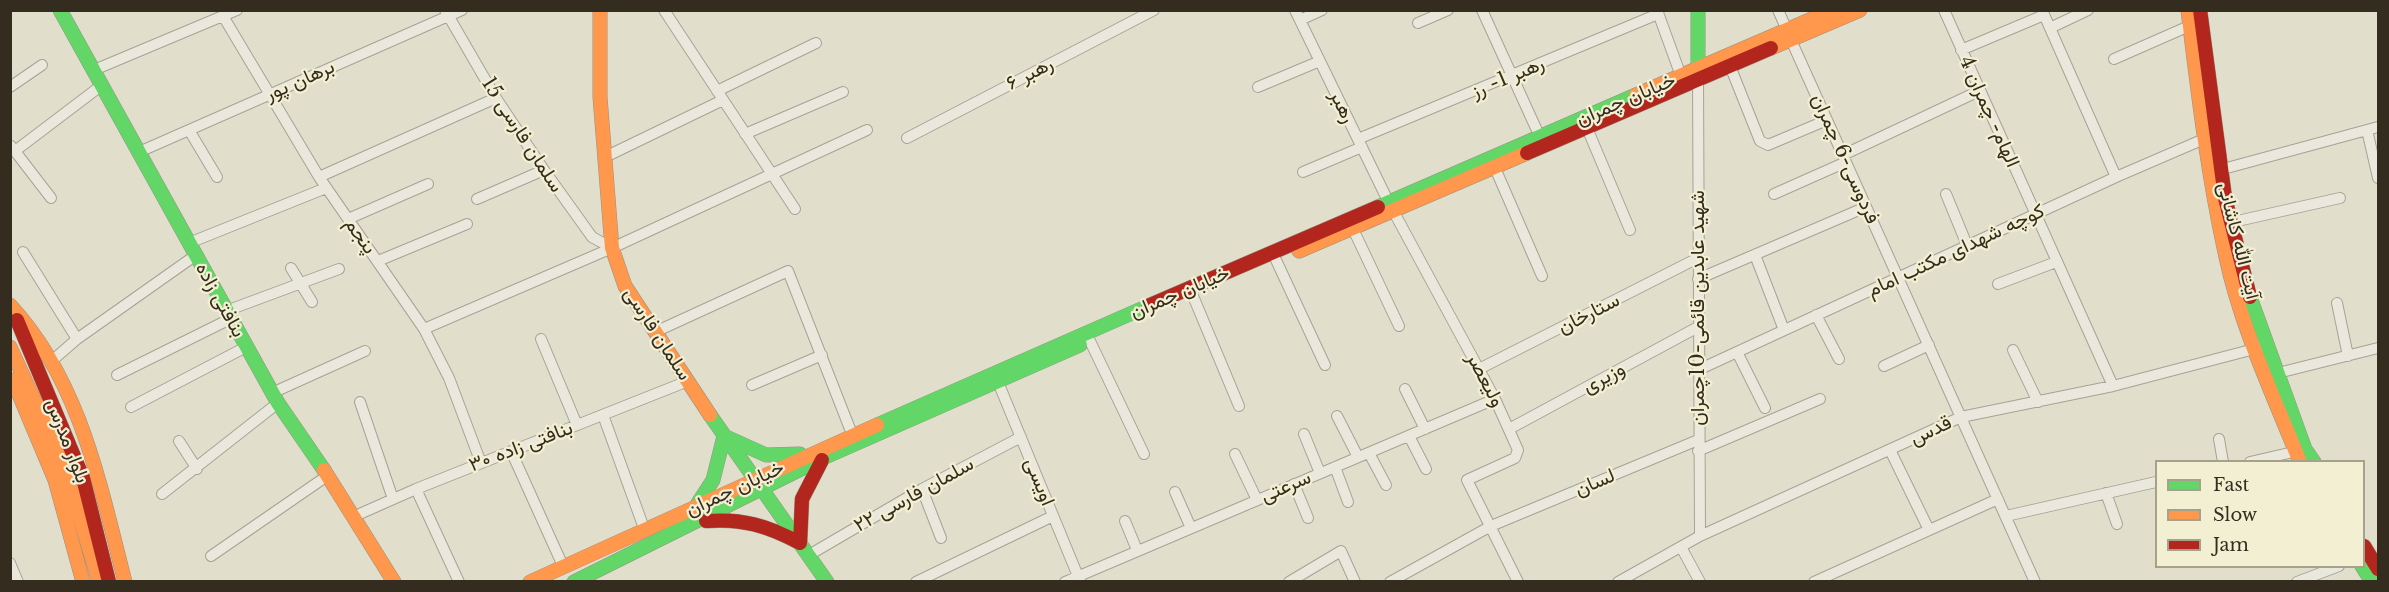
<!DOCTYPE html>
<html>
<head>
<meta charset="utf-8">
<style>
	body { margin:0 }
	#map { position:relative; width:2389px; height:592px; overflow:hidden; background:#e1dfcc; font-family:"Libre Baskerville",serif }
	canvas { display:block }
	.frame { position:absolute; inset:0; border:12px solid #342c1e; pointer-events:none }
	.legend { position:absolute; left:2155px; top:460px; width:210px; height:108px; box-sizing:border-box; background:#f2efd2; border:2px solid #a6a18a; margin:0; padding:8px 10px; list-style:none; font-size:18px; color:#342c1e }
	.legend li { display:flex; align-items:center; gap:12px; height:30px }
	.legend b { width:30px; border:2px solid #a6a18a }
</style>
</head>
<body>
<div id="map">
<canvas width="2389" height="592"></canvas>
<div class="frame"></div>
<ul class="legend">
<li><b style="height:8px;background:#63d668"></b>Fast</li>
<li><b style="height:8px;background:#ff974d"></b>Slow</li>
<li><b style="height:8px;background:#b3261e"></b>Jam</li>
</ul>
</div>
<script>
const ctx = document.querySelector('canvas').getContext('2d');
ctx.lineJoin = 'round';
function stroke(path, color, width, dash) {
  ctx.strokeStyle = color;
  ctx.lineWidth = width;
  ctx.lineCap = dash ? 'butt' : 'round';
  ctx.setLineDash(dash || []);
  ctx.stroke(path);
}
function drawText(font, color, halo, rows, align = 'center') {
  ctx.font = font + ' "Libre Baskerville",Vazirmatn,serif';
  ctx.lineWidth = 4.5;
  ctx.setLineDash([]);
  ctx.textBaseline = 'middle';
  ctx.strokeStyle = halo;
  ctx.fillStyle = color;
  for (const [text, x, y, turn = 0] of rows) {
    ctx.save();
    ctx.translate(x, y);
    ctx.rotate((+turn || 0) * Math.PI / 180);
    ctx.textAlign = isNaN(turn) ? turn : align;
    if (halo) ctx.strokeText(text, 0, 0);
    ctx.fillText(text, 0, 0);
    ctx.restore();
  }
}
const street = new Path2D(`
	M 445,10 L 496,98 L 544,170 L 592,237 L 612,248
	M 664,10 L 795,209
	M 1295,10 L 1389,203 L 1495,399 L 1518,450 L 1515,458 L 1467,480 L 1518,582
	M 1482,10 L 1540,137
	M 1657,10 L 1681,76
	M 1778,10 L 1787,30
	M 1944,10 L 2113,386
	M 2042,10 L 2116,177
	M 223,16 L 319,177 L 424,329 L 449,378 L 481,463
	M 1300,20 L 1322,10
	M 1418,23 L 1448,10
	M 2050,28 L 2088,10
	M 1791,40 L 2035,582
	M 1961,50 L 2044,15
	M 2114,59 L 2196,23
	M 1730,66 L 1760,141 L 1768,145 L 1827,120
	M 94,70 L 237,10
	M 1698,75 L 1700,536
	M 10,87 L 42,65
	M 1258,87 L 1320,61
	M 717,91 L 816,43
	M 1587,128 L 1630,230
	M 189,130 L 217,177
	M 2367,130 L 2378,178
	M 745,134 L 843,92
	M 907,138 L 1154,10
	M 1358,139 L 1658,14
	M 11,146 L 51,198
	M 15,151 L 102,85
	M 139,152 L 462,10
	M 1843,155 L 1979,91
	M 605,157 L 723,100
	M 1495,168 L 1542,276
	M 1303,172 L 1362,147
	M 2212,172 L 2378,127
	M 319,177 L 496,98
	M 1774,194 L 1846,162
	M 1946,194 L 1967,245
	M 477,199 L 544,170
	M 348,219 L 428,184
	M 2224,224 L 2340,198
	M 1353,229 L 1399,326
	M 189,243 L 326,188
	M 23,252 L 77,339
	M 1755,255 L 1784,330
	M 1276,260 L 1325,365
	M 378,261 L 467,224
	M 291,268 L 312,302
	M 1698,279 L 1866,207
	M 1998,284 L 2056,262
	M 1193,296 L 1239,406
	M 2337,303 L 2348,356
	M 226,311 L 339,269
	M 1816,315 L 1839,359
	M 424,329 L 612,248 L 867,130
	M 655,332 L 788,271 L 852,434
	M 541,339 L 577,425
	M 1090,341 L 1144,454
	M 2013,350 L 2038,402
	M 1737,352 L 1765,408
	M 54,359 L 77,339 L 196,255
	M 1884,366 L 1929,345
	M 1479,369 L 1698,258
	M 1698,370 L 2116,177 L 2211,136
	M 2278,373 L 2378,348
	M 117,375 L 230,319
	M 998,382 L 1080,581
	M 752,385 L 822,355
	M 1405,389 L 1425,429
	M 272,393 L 365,351
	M 360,402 L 393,499
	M 131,407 L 246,347
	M 603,415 L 645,531
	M 1337,416 L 1358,457
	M 1509,429 L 1698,327
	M 1304,434 L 1320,473
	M 1409,436 L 1426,469
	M 2219,439 L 2223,462
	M 179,441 L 197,469
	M 1890,450 L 1929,530
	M 511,451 L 563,566
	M 1698,451 L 1820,399
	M 1369,453 L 1386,485
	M 1235,454 L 1257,500
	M 2250,462 L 2302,450
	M 1335,467 L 1348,502
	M 1294,484 L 1308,518
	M 416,489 L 459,582
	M 922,489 L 941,538
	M 1175,492 L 1191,528
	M 2106,493 L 2117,524
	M 162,494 L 278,403
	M 355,516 L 416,489 L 688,381
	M 2006,516 L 2156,482
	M 1125,521 L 1137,550
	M 1681,547 L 1700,582
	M 809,555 L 922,489 L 1021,437
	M 211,556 L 327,476
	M 10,563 L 18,582
	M 916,582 L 1053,516
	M 1065,582 L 1495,399
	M 1289,582 L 1341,551 L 1355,582
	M 1390,582 L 1491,526 L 1698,440
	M 1618,582 L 1700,536 L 1961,417 L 2113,386 L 2262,347
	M 1814,582 L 1998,499
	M 2297,582 L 2339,566`);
const fast = new Path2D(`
	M 60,10 L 278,403 L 324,470
	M 1698,10 L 1698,69
	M 1378,207 L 1636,95
	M 2250,297 L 2305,449 L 2314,462
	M 710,415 L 827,582
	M 877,425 L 1148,306
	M 698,503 L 713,480 L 724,436 L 766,455 L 800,454
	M 2362,566 L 2372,582
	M 574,582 L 823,458 L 1080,345`);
const slow = new Path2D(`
	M 600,10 L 600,97 L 612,248 L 625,286 L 710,415
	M 2188,10 C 2198,93 2208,176 2226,257 C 2241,327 2273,395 2300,462
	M 1771,48 L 1860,10
	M 1636,95 L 1833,10
	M 1299,251 L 1527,153
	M 10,305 C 80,380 100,485 125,582
	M 10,347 L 64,465 L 98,578
	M 13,380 L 55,480 L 83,582
	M 324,470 L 394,582
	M 530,582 L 877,425`);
const jam = new Path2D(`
	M 2200,10 L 2225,198 L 2250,297
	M 1527,153 L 1771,48
	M 1148,306 L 1378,207
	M 17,320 L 83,478 L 109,582
	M 706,521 C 742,518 768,526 800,543 L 802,499 L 822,460
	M 2364,546 L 2378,569`);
stroke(street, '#a6a295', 12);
stroke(fast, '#969284', 15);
stroke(slow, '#969284', 15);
stroke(jam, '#969284', 15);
stroke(street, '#eae8dd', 10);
stroke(fast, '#63d668', 14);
stroke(slow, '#ff974d', 14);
stroke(jam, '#b3261e', 14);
drawText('20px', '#342c1e', '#f2efd2', [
	["رهبر ۶",1030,74,-27],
	["رهبر 1- رز",1508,78,-23],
	["برهان پور",300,81,-24],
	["خیابان چمران",1626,100,-23],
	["رهبر",1342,107,64],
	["الهام- چمران 4",1989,112,66],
	["سلمان فارسی 15",522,135,57],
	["فردوسی-6 چمران",1845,159,66],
	["پنجم",360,236,54],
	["آیت الله کاشانی",2238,241,76],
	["کوچه شهدای مکتب امام",1956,251,-25],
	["خیابان چمران",1180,293,-23],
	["بنافتی زاده",220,300,61],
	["شهید عابدین قائمی-10چمران",1698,308,-90],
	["ستارخان",1589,314,-27],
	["سلمان فارسی",657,334,57],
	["وزیری",1604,378,-28],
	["ولیعصر",1485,380,62],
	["قدس",1931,431,-25],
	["بلوار مدرس",67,441,69],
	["بنافتی زاده ۳۰",521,447,-21],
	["اویسی",1039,482,68],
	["لسان",1595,483,-23],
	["سرعتی",1286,487,-23],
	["خیابان چمران",735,489,-25],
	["سلمان فارسی ۲۲",914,495,-29]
]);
</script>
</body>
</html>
